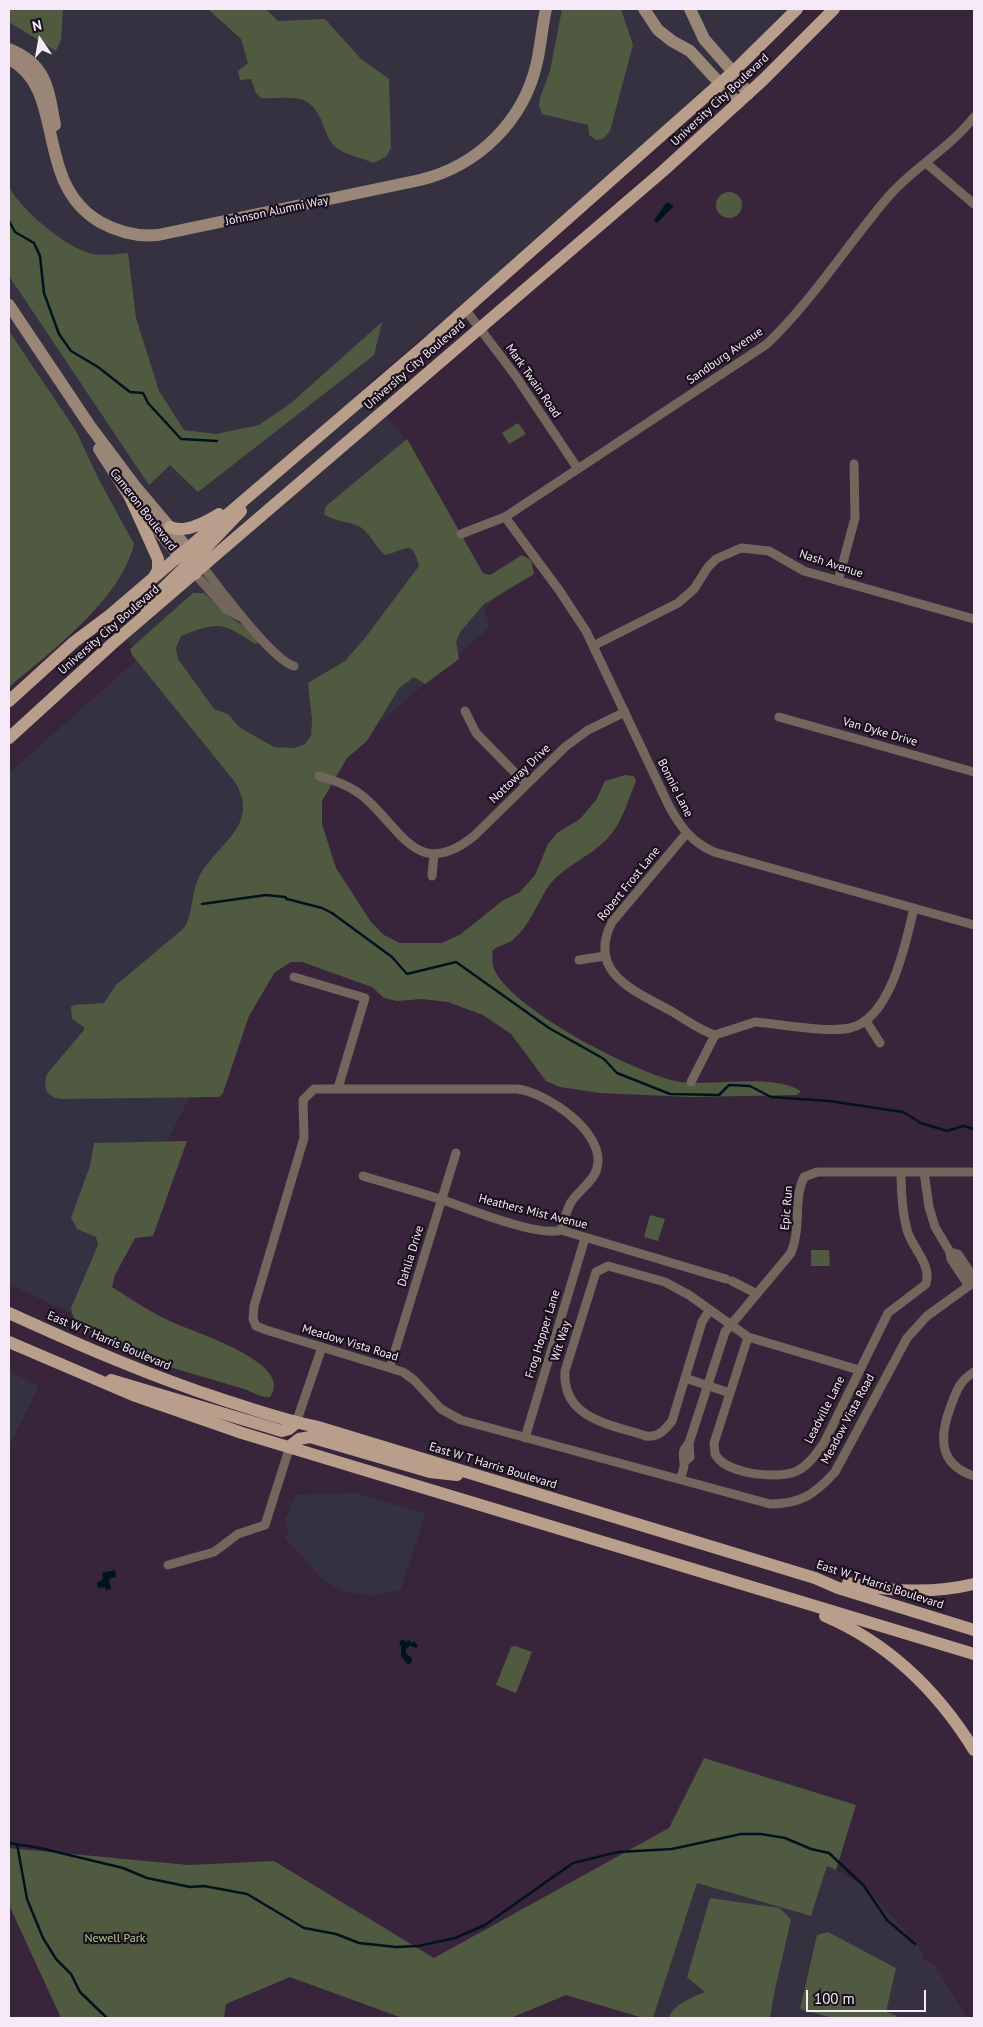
<!DOCTYPE html>
<html>
<head>
<meta charset="utf-8">
<style>
	body { margin:0 }
	#map { position:relative; width:983px; height:2027px; overflow:hidden; background:#38243b; font-family:"PT Sans",sans-serif }
	canvas { display:block }
	.frame { position:absolute; inset:0; border:10px solid #f6e9f8; pointer-events:none }
	.north { position:absolute; left:15px; top:15px; width:50px; height:50px; -webkit-text-stroke:4px #1a111c; paint-order:stroke; rotate:348deg; font-size:14px; font-weight:700; line-height:20px; text-align:center; color:#f6e9f8 }
	.north::after { content:''; display:block; margin:auto; width:18px; height:22px; background:#f6e9f8; clip-path:polygon(50% 0,100% 100%,50% 72%,0 100%) }
	.scale { position:absolute; left:806px; top:1990px; width:120px; height:22px; box-sizing:border-box; border:2px solid #f6e9f8; border-top:0; padding-left:6px; font-size:15px; line-height:18px; white-space:nowrap; color:#f6e9f8; -webkit-text-stroke:4px #1a111c; paint-order:stroke }
</style>
</head>
<body>
<div id="map">
<canvas width="983" height="2027"></canvas>
<div class="frame"></div>
<div class="north">N</div>
<div class="scale">100 m</div>
</div>
<script>
const ctx = document.querySelector('canvas').getContext('2d');
ctx.lineJoin = 'round';
function fill(path, color) {
  ctx.fillStyle = color;
  ctx.fill(path, 'evenodd');
}
function stroke(path, color, width, dash) {
  ctx.strokeStyle = color;
  ctx.lineWidth = width;
  ctx.lineCap = dash ? 'butt' : 'round';
  ctx.setLineDash(dash || []);
  ctx.stroke(path);
}
function drawText(font, color, halo, rows, align = 'center') {
  ctx.font = font + ' "PT Sans",sans-serif';
  ctx.lineWidth = 4.5;
  ctx.setLineDash([]);
  ctx.textBaseline = 'middle';
  ctx.strokeStyle = halo;
  ctx.fillStyle = color;
  for (const [text, x, y, turn = 0] of rows) {
    ctx.save();
    ctx.translate(x, y);
    ctx.rotate((+turn || 0) * Math.PI / 180);
    ctx.textAlign = isNaN(turn) ? turn : align;
    if (halo) ctx.strokeText(text, 0, 0);
    ctx.fillText(text, 0, 0);
    ctx.restore();
  }
}
fill(new Path2D(`
	M 141,656 L 309,861 L 78,1317 L 9,1284 L 9,773 Z
	M 9,1370 L 39,1387 L 9,1446 Z
	M 357,1493 L 426,1514 L 401,1590 L 373,1596 L 342,1591 L 321,1578 L 285,1538 L 288,1532 L 285,1519 L 296,1495 Z`), '#343142');
fill(new Path2D(`
	M 9,9 L 793,9 L 753,50 L 489,282 L 363,388 L 402,434 L 450,523 L 498,595 L 484,610 L 490,627 L 328,768 L 245,755 L 141,656 L 96,605 L 9,678 Z
	M 828,1865 L 866,1887 L 924,1953 L 922,1959 L 934,1964 L 967,2018 L 653,2018 L 697,1883 L 811,1916 Z`), '#363141');
fill(new Path2D(`
	M 9,9 L 63,9 L 61,40 L 56,51 L 9,22 Z
	M 208,9 L 266,9 L 278,21 L 325,19 L 361,59 L 389,79 L 391,148 L 386,157 L 373,163 C 363,158 349,156 340,150 C 322,140 326,114 307,102 C 295,95 275,99 261,98 L 256,93 L 251,79 L 240,80 L 238,71 L 248,63 L 241,39 Z
	M 562,9 L 621,9 L 633,45 L 610,131 L 603,139 L 596,140 L 589,135 L 588,125 L 542,114 L 539,105 L 540,98 L 550,71 Z
	M 9,187 C 22,211 66,248 93,254 C 103,256 117,254 128,253 L 136,318 L 159,391 L 184,430 L 216,434 L 259,425 L 291,403 L 382,322 L 374,355 L 198,492 L 170,465 L 149,485 L 9,276 Z
	M716 205a13 13 0 1 1 26 0a13 13 0 1 1-26 0Z
	M 9,331 L 76,431 L 98,478 L 134,544 C 121,599 51,652 9,687 Z
	M 518,423 L 526,434 L 509,444 L 502,433 Z
	M 407,439 L 483,573 L 490,575 L 522,555 L 531,560 L 534,574 L 484,604 L 460,632 L 456,642 L 459,659 L 425,684 L 414,677 L 399,688 L 367,741 L 347,758 L 322,801 L 322,824 L 336,868 L 371,922 L 384,935 L 400,943 L 442,943 L 461,934 L 502,901 L 520,892 L 535,875 L 548,844 L 557,833 L 580,819 L 596,800 L 605,781 L 625,775 L 634,776 L 636,781 C 628,800 622,824 607,839 C 590,857 563,866 548,887 C 537,904 530,924 515,938 C 509,945 499,944 492,951 C 493,956 492,962 493,966 C 505,1007 640,1076 681,1082 C 716,1086 772,1073 801,1091 L 797,1095 L 691,1097 L 600,1093 L 560,1087 L 546,1081 L 511,1034 L 483,1015 L 448,1002 L 422,999 L 397,1001 L 384,998 L 372,987 L 302,962 L 291,962 L 275,972 L 249,1016 L 223,1093 L 219,1097 L 61,1099 C 46,1097 43,1088 47,1074 L 84,1030 L 84,1027 L 72,1019 L 71,1007 L 74,1005 L 104,1003 L 116,985 L 184,928 C 193,914 191,893 199,877 C 217,843 261,826 235,782 L 132,655 L 130,649 L 193,593 L 204,593 L 227,615 L 247,628 L 259,642 L 255,644 C 223,622 218,621 181,636 L 176,648 L 178,659 L 214,709 L 228,714 L 239,727 L 274,747 L 294,748 L 305,744 L 311,736 L 312,720 L 308,683 L 345,661 L 365,638 L 419,566 C 412,537 405,551 385,555 C 376,548 371,535 362,528 C 350,520 335,523 324,514 L 326,506 Z
	M 187,1141 L 153,1236 L 135,1238 L 115,1275 L 112,1287 C 131,1299 152,1313 172,1322 C 193,1332 296,1363 270,1397 C 260,1398 251,1391 241,1388 C 182,1370 125,1358 74,1321 L 71,1308 L 98,1245 L 96,1237 L 77,1229 L 71,1218 L 90,1166 L 94,1143 Z
	M 650,1215 L 665,1219 L 658,1241 L 644,1237 Z
	M 811,1250 L 829,1250 L 830,1266 L 811,1266 Z
	M 515,1646 L 532,1652 L 516,1693 L 496,1685 L 511,1647 Z
	M 704,1758 L 856,1805 L 836,1870 L 827,1866 L 811,1916 L 697,1883 L 653,2018 L 643,2018 L 566,1995 L 511,2018 L 402,2018 L 290,1977 L 226,2004 L 224,2018 L 61,2018 L 9,1905 L 9,1848 L 188,1865 L 274,1861 L 434,1958 L 669,1828 Z
	M 710,1898 L 780,1908 L 791,1920 L 775,1989 L 770,2018 L 669,2018 C 674,2003 692,1998 705,1992 L 687,1977 Z
	M 828,1932 L 896,1968 L 886,2012 L 897,2016 L 896,2018 L 833,2018 L 800,2009 L 817,1935 Z`), '#505a41');
fill(new Path2D(`
	M 667,202 L 674,206 L 657,223 L 654,220 Z
	M 115,1570 L 116,1577 L 109,1579 L 111,1589 L 106,1590 L 105,1587 L 98,1588 L 97,1583 L 103,1579 L 102,1573 Z
	M 402,1639 L 406,1642 L 409,1640 L 412,1643 L 414,1641 L 418,1646 L 416,1648 L 410,1646 L 406,1649 L 406,1654 L 411,1657 L 412,1662 L 408,1665 L 401,1656 L 401,1646 L 399,1643 Z`), '#00141d');
stroke(new Path2D(`
	M 9,221 L 15,232 L 34,243 L 40,256 L 44,293 L 59,334 L 71,351 L 98,367 L 130,392 L 143,393 L 148,403 L 181,439 L 217,441
	M 202,904 L 266,895 L 285,897 L 287,899 L 322,908 L 332,913 L 392,957 L 407,974 L 456,962 L 549,1028 L 604,1059 L 617,1073 L 670,1094 L 719,1095 L 729,1085 L 750,1086 L 771,1097 L 829,1101 L 903,1112 L 921,1123 L 947,1131 L 963,1126 L 974,1129
	M 9,1843 L 40,1848 L 123,1868 L 147,1878 L 190,1887 L 204,1886 L 247,1894 L 304,1928 L 336,1934 L 359,1943 L 396,1947 L 418,1946 L 455,1938 L 485,1925 L 573,1863 L 618,1852 L 672,1849 L 741,1834 L 761,1834 L 785,1838 L 811,1849 L 829,1853 L 864,1886 L 887,1920 L 915,1944
	M 17,1844 L 27,1899 L 43,1938 L 56,1959 L 71,1974 L 80,1992 L 107,2018`), '#00141d', 2.5);
stroke(new Path2D(`
	M 926,163 L 974,204
	M 465,309 L 515,375 L 578,469
	M 505,517 L 559,590 L 586,631 L 670,808 C 682,829 692,842 714,852 L 974,925
	M 461,534 L 505,517 L 767,344 C 813,300 847,245 888,197 C 914,167 949,149 974,117
	M 203,567 C 219,588 272,660 294,666
	M 195,574 L 227,610 L 241,617
	M 838,581 L 855,518 L 854,464
	M 593,646 L 678,603 L 694,589 L 708,567 L 716,559 L 741,548 L 769,551 L 804,571 L 974,619
	M 465,711 L 476,733 L 526,784
	M 779,717 L 974,772
	M 319,776 C 336,781 351,786 365,798 C 402,830 418,881 474,836 L 565,747 L 588,730 L 625,712
	M 686,834 L 612,922 C 586,973 635,991 671,1011 C 685,1019 700,1031 715,1035
	M 432,876 L 434,854
	M 579,960 L 605,956
	M 294,977 L 365,998 L 338,1088
	M 866,1021 L 880,1043
	M 691,1082 L 715,1035 L 755,1022 C 781,1024 826,1033 850,1028 C 891,1019 906,942 914,908
	M 924,1172 L 929,1207 L 935,1227 L 950,1252 L 951,1259 L 969,1286
	M 363,1176 C 389,1184 415,1191 440,1199 C 464,1207 539,1238 561,1230 L 726,1279
	M 561,1230 C 564,1222 566,1212 570,1204 C 576,1192 594,1182 597,1168 C 607,1133 546,1092 517,1089 L 314,1089 L 303,1100 L 304,1138 L 254,1306 L 253,1319 L 256,1326 L 266,1330 L 403,1372 L 414,1380 L 441,1409 L 461,1420 L 770,1504 C 801,1504 815,1494 835,1472 L 907,1338 L 927,1316 L 974,1282
	M 950,1252 L 958,1254 L 974,1278
	M 732,1281 L 757,1294
	M 709,1311 L 702,1322 L 672,1421 C 665,1430 658,1438 646,1436 C 610,1424 562,1419 565,1371 L 596,1272 L 608,1266 L 665,1282 L 689,1295 L 748,1337 L 859,1370
	M 748,1337 L 714,1443 L 715,1454 C 725,1474 778,1480 797,1471 C 809,1465 816,1454 824,1443 L 888,1313 L 926,1284 C 932,1264 912,1248 907,1230 C 902,1211 901,1192 901,1172
	M 390,1367 L 456,1153
	M 974,1372 C 961,1380 957,1389 952,1403 C 940,1433 936,1464 974,1476
	M 685,1378 L 730,1393
	M 296,1423 L 322,1347
	M 525,1438 L 585,1238
	M 684,1462 L 690,1457 L 689,1443
	M 680,1479 C 682,1474 685,1467 684,1462 C 683,1452 682,1451 689,1443 L 725,1332 L 791,1253 C 802,1226 793,1199 804,1177 L 817,1172 L 974,1172
	M 168,1565 L 214,1552 L 238,1534 L 265,1525 L 290,1446`), '#73665c', 9);
stroke(new Path2D(`
	M 644,9 L 658,30 L 672,41 L 690,51 L 738,103
	M 690,9 L 704,39 L 733,72 L 748,94
	M 9,49 C 47,64 48,89 55,125
	M 9,59 C 68,89 32,182 100,222 C 118,232 138,237 158,235 L 420,180 C 478,166 524,121 537,62 C 541,44 542,26 546,9
	M 9,305 L 90,426 L 135,486 L 194,556
	M 99,449 L 130,497 L 186,564`), '#9a8677', 12);
stroke(new Path2D(`
	M 130,497 L 158,559 L 158,570 L 154,577
	M 170,527 C 185,534 206,522 219,514
	M 195,574 L 192,566 L 194,560 L 241,511
	M 145,606 L 187,565 L 190,555
	M 9,701 L 74,642 L 110,615 L 423,347 L 733,72 L 797,9
	M 9,738 L 112,644 L 663,171 L 763,80 L 834,9
	M 9,1313 C 79,1345 150,1376 224,1400 C 255,1410 286,1421 318,1427 L 815,1578 L 838,1588 L 974,1630
	M 9,1342 L 133,1395 L 242,1433 L 974,1654
	M 111,1380 L 282,1431 L 289,1429 L 296,1423
	M 290,1446 L 299,1439 L 310,1437 L 430,1472 L 457,1475
	M 848,1583 C 891,1592 932,1594 974,1584
	M 825,1616 C 890,1644 937,1690 974,1750`), '#b99f8b', 12);
drawText('12px', '#f6e9f8', '#1a111c', [
	["University City Boulevard",720,100,-43],
	["Johnson Alumni Way",277,211,-12],
	["Sandburg Avenue",725,356,-35],
	["University City Boulevard",415,365,-41],
	["Mark Twain Road",533,381,55],
	["Cameron Boulevard",143,510,52],
	["Nash Avenue",831,564,18],
	["University City Boulevard",109,630,-41],
	["Van Dyke Drive",880,732,16],
	["Nottoway Drive",520,774,-44],
	["Bonnie Lane",675,788,63],
	["Robert Frost Lane",629,884,-51],
	["Epic Run",787,1208,-85],
	["Heathers Mist Avenue",533,1212,14],
	["Dahlia Drive",411,1256,-73],
	["Frog Hopper Lane",543,1334,-73],
	["East W T Harris Boulevard",109,1341,23],
	["Wit Way",561,1341,-73],
	["Meadow Vista Road",350,1343,17],
	["Leadville Lane",825,1410,-63],
	["Meadow Vista Road",848,1419,-62],
	["East W T Harris Boulevard",493,1466,17],
	["East W T Harris Boulevard",880,1585,18]
]);
drawText('12px', '#b2cb8d', '#1a111c', [
	["Newell Park",115,1939]
]);
</script>
</body>
</html>
